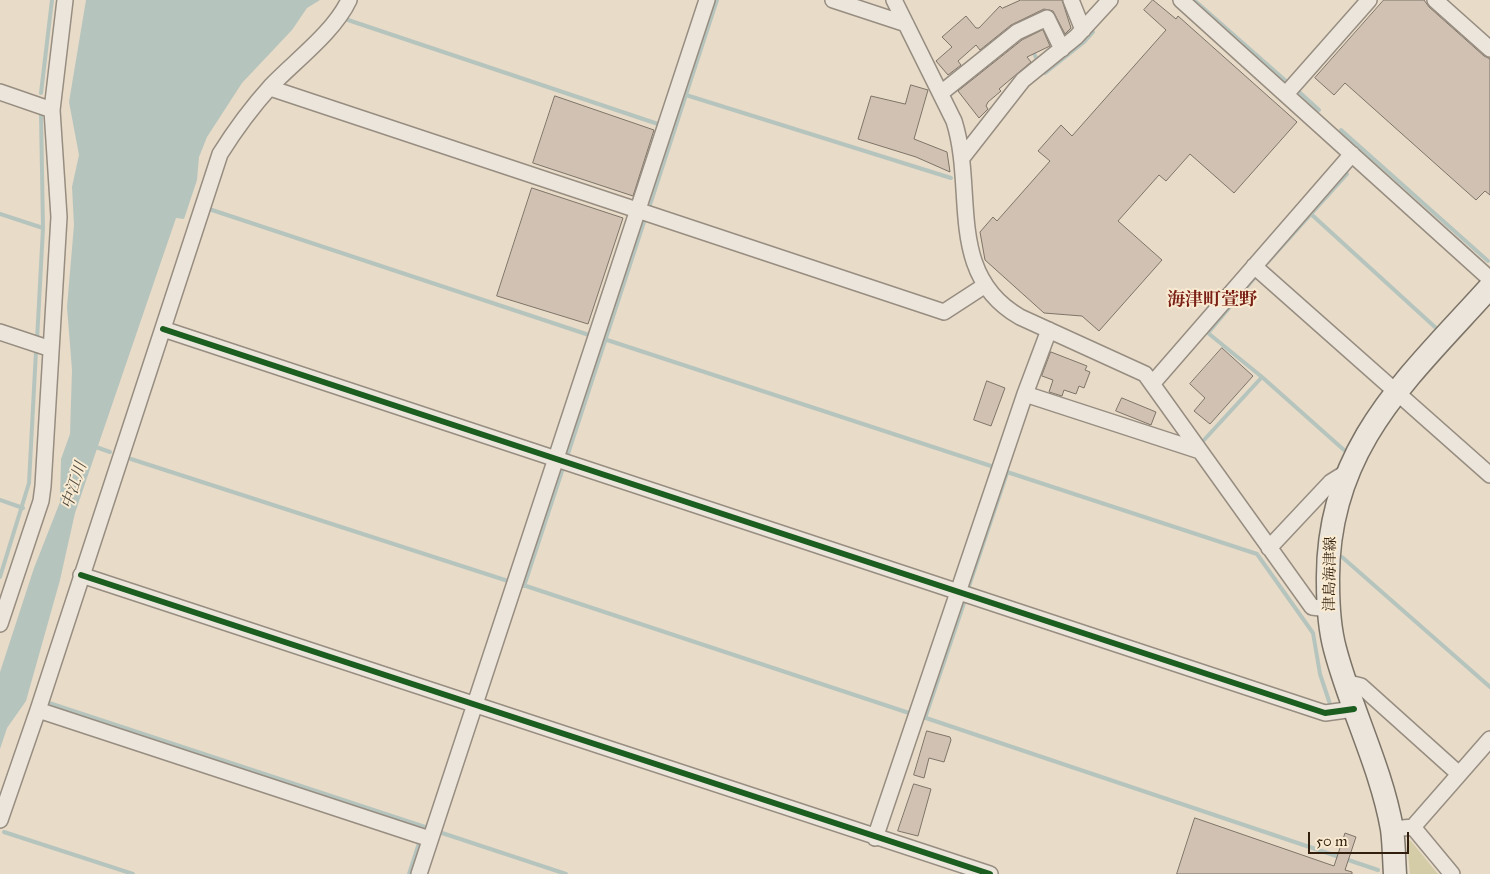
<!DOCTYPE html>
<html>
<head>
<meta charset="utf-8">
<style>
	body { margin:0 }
	#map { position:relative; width:1490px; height:874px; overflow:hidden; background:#e8dbc8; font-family:"IM FELL Great Primer",serif }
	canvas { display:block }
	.scale { position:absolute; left:1308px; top:832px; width:101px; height:22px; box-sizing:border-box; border:2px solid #311e0d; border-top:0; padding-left:6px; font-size:15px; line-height:18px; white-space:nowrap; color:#311e0d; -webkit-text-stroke:4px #f9ead2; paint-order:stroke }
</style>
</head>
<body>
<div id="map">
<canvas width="1490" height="874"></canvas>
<div class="scale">50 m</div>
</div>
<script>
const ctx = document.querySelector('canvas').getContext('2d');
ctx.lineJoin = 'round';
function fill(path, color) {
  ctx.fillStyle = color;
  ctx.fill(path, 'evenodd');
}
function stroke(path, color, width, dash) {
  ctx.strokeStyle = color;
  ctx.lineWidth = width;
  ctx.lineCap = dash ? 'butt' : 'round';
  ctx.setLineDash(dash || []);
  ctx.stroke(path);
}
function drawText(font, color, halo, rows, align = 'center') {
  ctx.font = font + ' "IM FELL Great Primer","Noto Serif JP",serif';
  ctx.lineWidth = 4;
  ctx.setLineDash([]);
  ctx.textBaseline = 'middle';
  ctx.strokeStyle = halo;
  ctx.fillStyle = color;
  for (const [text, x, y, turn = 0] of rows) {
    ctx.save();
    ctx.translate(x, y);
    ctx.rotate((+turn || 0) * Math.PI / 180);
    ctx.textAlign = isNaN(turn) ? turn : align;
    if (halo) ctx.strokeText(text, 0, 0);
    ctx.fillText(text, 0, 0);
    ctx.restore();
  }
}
fill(new Path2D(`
	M 1410,840 L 1438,874 L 1410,874 L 1407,843 Z`), '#d4cca6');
fill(new Path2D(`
	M 86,0 L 320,0 L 307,8 L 292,30 L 242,83 L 207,137 L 199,157 L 197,180 L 184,219 L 176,218 L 75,513 L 60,580 L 26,701 L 7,728 L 0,749 L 0,672 L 34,568 L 60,502 L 61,459 L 70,434 L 72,370 L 67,307 L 74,225 L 72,187 L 79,155 L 69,102 Z`), '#b6c4be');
stroke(new Path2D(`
	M 1194,0 L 1287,82
	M 348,20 L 661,125
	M 1032,49 L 1038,62
	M 1045,73 L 1084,42 L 1093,32
	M 1298,91 L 1319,110
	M 41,93 L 52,0
	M 686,95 L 951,178
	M 1341,130 L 1488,261
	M 649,208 L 717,0
	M 209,209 L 589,335
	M 0,214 L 43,228
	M 1311,214 L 1436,328
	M 1267,263 L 1347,174
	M 601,338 L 991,466
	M 37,340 L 43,228 L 41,114
	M 1262,377 L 1344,450
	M 1204,440 L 1262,377 L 1208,333 L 1257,275
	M 93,446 L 110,452
	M 567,457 L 645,219
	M 131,459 L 508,581
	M 1004,471 L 1257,554 L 1313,633 L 1320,674 L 1330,704
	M 0,500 L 23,508
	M 1342,557 L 1490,687
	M 0,577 L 29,483 L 36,351
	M 520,584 L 909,713
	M 524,586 L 563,468
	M 968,589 L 1007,473
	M 46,702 L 428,828
	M 923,717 L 1378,870
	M 925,718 L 965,600
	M 4,832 L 133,874
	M 439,832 L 566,874
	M 409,874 L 419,843`), '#b6c4be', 4);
const building = new Path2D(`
	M 1021,0 L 1062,0 L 1071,28 L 1065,34 L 1053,11 L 1044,9 L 1011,25 L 980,50 L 976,45 L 958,61 L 961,65 L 948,75 L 936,61 L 952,47 L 942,37 L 966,16 L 976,28 L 979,28 L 1000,6 L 1002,8 Z
	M 1153,0 L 1176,19 L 1178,16 L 1297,122 L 1234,193 L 1190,154 L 1166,181 L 1159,175 L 1118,221 L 1162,260 L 1099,331 L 1082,316 L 1044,313 L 985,260 L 980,232 L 993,217 L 997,221 L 1050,161 L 1038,151 L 1061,125 L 1072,136 L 1166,30 L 1144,10 Z
	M 1384,0 L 1424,0 L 1429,7 L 1484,56 L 1490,59 L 1490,195 L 1485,191 L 1476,200 L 1345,83 L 1334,95 L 1315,78 Z
	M 1043,30 L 1050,46 L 1027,57 L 1031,62 L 999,89 L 1001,91 L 988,102 L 986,106 L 988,109 L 979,118 L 958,91 L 1022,40 Z
	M 911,85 L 928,90 L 914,139 L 947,152 L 950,172 L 916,157 L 858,139 L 871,96 L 905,104 Z
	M 555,96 L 654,130 L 633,196 L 533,163 Z
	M 532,188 L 623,218 L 588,324 L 497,296 Z
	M 1222,348 L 1253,376 L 1210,424 L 1194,411 L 1205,398 L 1190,384 Z
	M 1051,352 L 1087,366 L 1085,370 L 1090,372 L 1084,388 L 1079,386 L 1076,394 L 1064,390 L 1062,396 L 1049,392 L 1053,380 L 1042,376 Z
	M 987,381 L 1005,388 L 991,426 L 974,420 Z
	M 1122,398 L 1156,412 L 1151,425 L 1116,411 Z
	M 927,731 L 950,737 L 951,740 L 944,762 L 929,758 L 924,778 L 914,775 Z
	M 914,784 L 931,789 L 918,836 L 898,831 Z
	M 1195,818 L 1334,866 L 1345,833 L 1356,837 L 1345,870 L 1352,872 L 1352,874 L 1177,874 Z`);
fill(building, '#d1c1b2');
stroke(building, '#7d7468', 1);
const street = new Path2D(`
	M 833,0 L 906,24
	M 894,0 L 954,121 C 976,190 945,274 1020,317 L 1145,374 L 1312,607 L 1328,609
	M 1071,0 L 1083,30
	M 1181,0 L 1490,279
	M 1435,0 L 1490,49
	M 270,88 L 944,312 L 984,286
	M 0,92 L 52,110
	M 941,93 L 1017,32 L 1047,18 L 1062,49
	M 1286,94 L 1369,0
	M 962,158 L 1023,80 L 1076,37 L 1110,0
	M 1254,266 L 1490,475
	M 163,329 L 1325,713 L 1354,709
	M 0,332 L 51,349
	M 1152,384 L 1352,154
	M 1025,394 L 1197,450
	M 1269,548 L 1331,482 L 1347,472
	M 81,575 L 990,874
	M 0,624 L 41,501 L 43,486 L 59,217 L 52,110 L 65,0
	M 1345,682 L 1361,686 L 1459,774
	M 38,710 L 430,839
	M 0,820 L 38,710 L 220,154 C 235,130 252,107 271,86 C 296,60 334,32 349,0
	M 1413,827 L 1452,874
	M 1392,829 L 1413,827 L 1490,739
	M 875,838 L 1025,394 L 1049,330
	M 419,874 L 707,0`);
const secondary = new Path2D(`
	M 1395,874 C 1394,859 1394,844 1392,829 C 1381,767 1351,710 1335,649 C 1329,627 1328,604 1328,582 C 1326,448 1408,378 1490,287`);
stroke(street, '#978d80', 18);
stroke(secondary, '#7d7468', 25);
stroke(street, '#ebe5dc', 15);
stroke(secondary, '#ebe5dc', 22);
stroke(new Path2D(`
	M 163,329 L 1325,713 L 1354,709
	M 81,575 L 990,874`), '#1b5e20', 6);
drawText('15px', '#311e0d', '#f9ead2', [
	["津島海津線",1331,574,-89]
]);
drawText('italic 16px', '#524d41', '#f9ead2', [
	["中江川",75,486,-72]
]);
drawText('bold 18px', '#7a1f14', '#f9ead2', [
	["海津町萱野",1212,301]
]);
</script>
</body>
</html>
